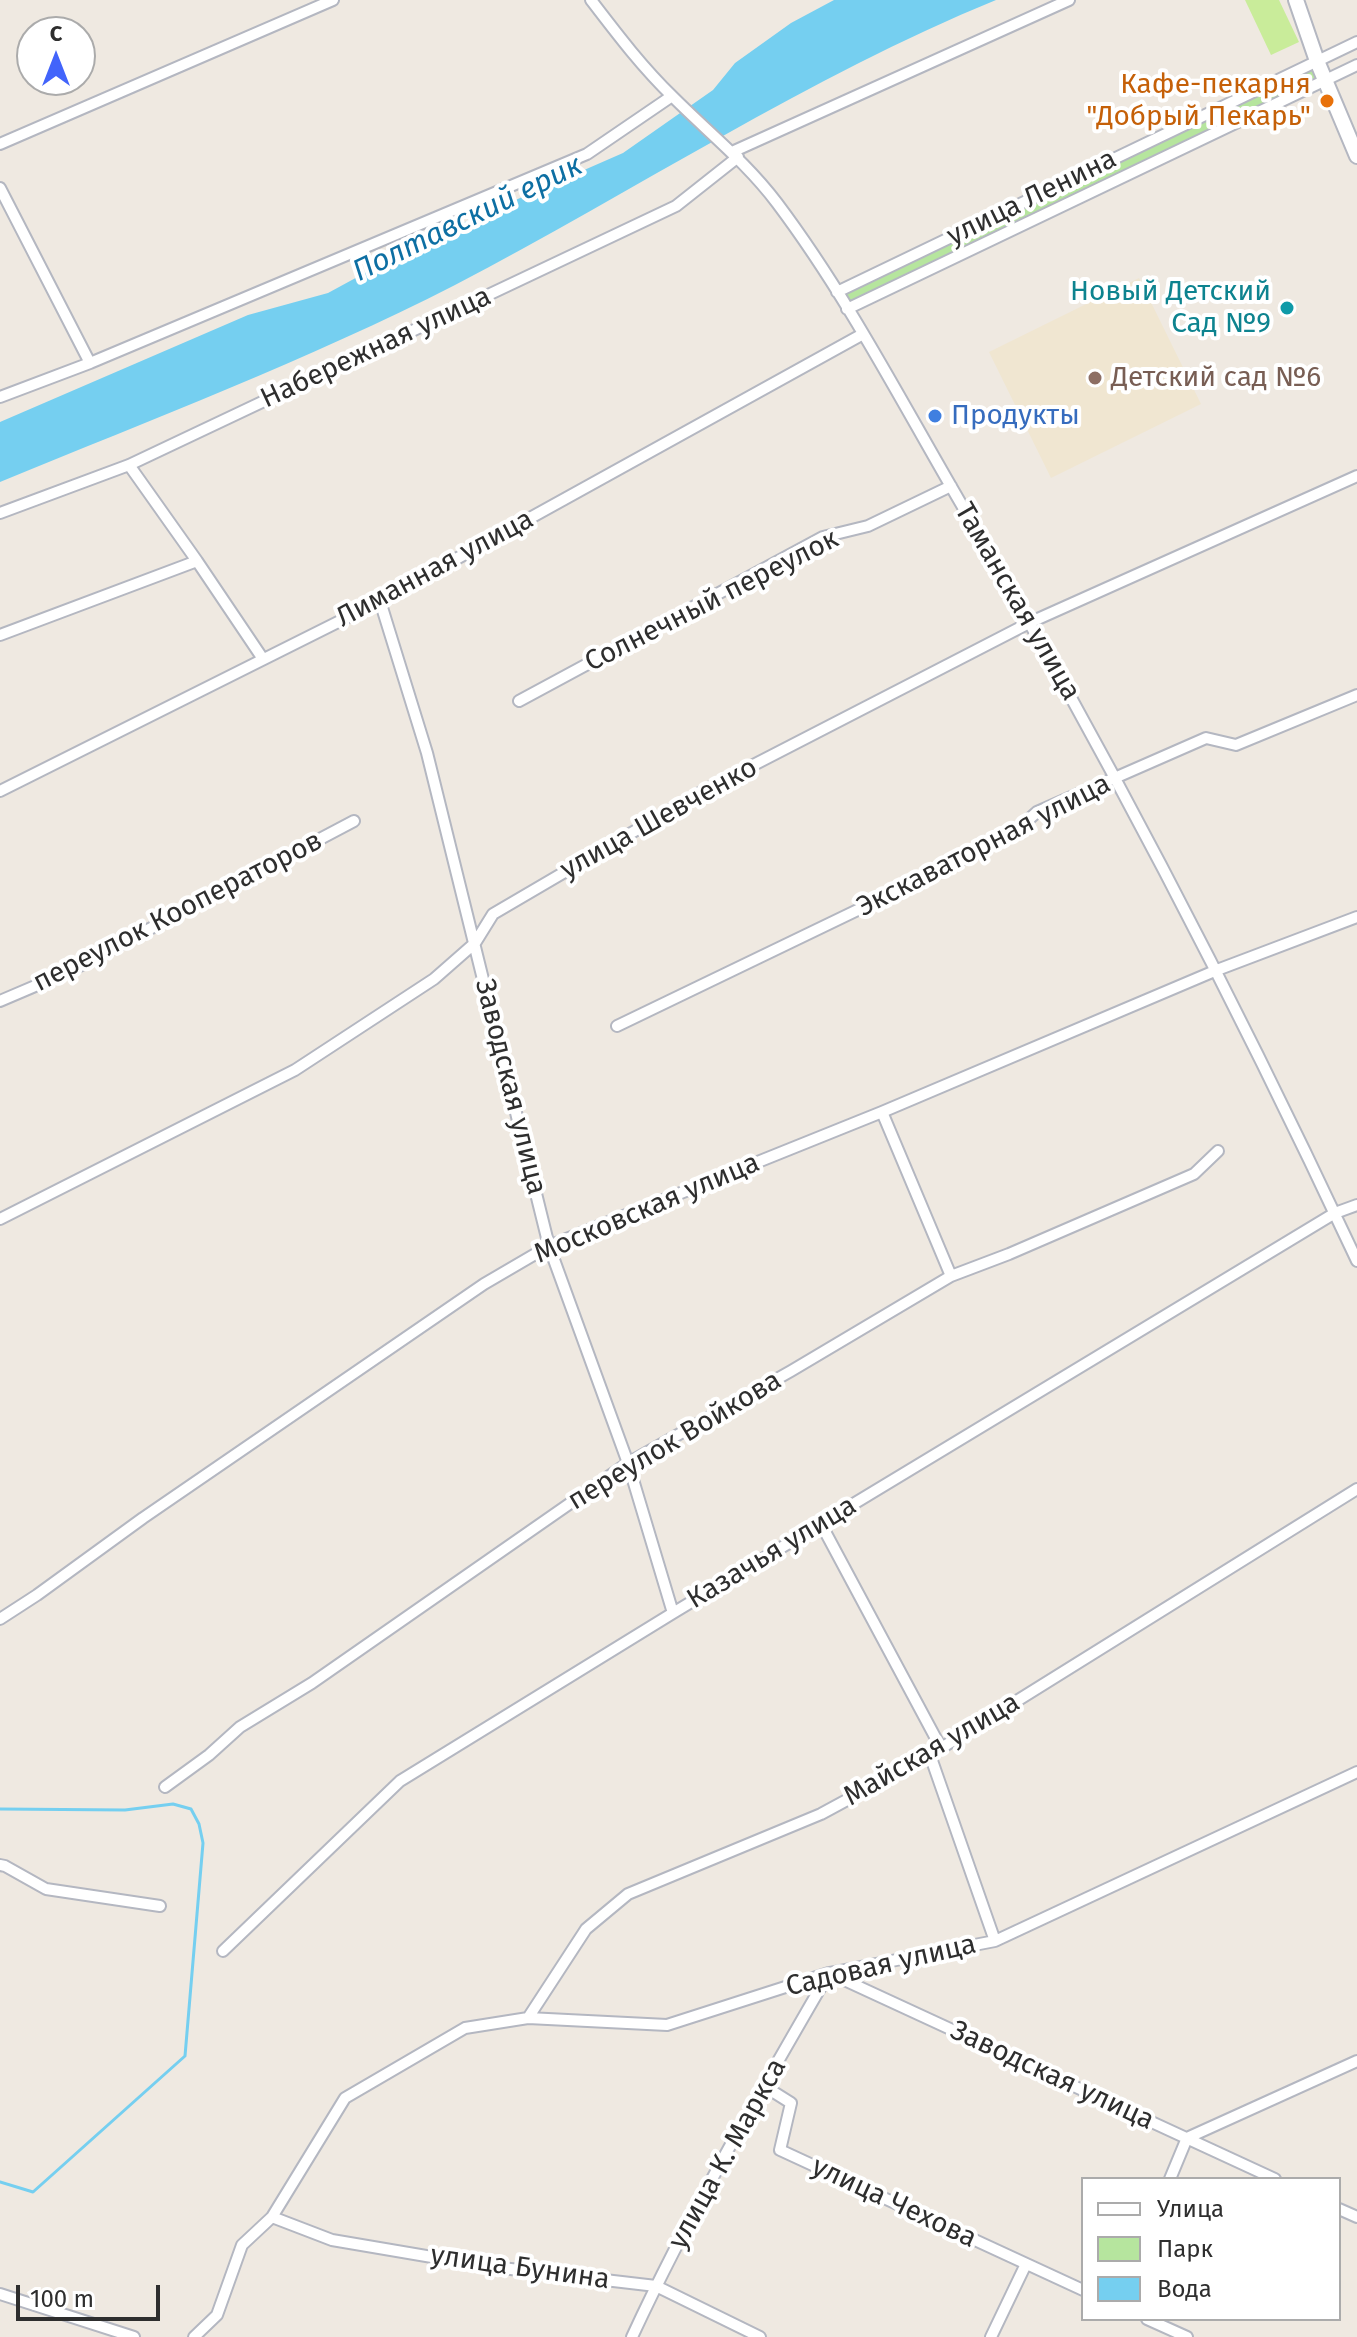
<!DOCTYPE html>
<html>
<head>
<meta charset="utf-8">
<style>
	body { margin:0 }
	#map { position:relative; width:1357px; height:2337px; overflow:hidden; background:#efe9e1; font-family:"Fira Sans",sans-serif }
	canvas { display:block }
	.legend { position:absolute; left:1081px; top:2177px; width:260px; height:144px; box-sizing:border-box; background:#fff; border:2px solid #ababab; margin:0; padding:10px 14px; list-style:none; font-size:24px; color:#2e2e2e }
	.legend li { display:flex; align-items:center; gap:16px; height:40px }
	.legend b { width:40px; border:2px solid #ababab }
	.north { position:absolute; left:16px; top:16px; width:80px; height:80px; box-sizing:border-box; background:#fff; border:2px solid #ababab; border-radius:50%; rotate:0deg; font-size:22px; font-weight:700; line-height:32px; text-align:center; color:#2e2e2e }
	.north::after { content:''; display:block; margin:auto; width:28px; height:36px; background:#4264fb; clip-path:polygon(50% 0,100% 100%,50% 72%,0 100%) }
	.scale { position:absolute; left:16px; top:2285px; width:144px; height:36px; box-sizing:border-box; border:4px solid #2e2e2e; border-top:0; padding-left:10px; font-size:24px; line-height:28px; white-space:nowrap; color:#2e2e2e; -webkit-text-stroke:6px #fff; paint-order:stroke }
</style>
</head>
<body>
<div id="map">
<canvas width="1357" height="2337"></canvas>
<ul class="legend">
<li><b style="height:10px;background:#fff"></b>Улица</li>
<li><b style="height:22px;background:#b6e59e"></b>Парк</li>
<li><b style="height:22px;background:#75cff0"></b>Вода</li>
</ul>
<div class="north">С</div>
<div class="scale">100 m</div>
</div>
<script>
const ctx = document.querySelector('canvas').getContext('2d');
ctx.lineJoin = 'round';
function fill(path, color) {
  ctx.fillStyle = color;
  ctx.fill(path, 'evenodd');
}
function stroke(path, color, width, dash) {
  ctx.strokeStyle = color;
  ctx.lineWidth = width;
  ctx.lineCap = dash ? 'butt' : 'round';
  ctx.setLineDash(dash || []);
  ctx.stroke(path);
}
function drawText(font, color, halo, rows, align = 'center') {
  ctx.font = font + ' "Fira Sans",sans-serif';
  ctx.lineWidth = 8;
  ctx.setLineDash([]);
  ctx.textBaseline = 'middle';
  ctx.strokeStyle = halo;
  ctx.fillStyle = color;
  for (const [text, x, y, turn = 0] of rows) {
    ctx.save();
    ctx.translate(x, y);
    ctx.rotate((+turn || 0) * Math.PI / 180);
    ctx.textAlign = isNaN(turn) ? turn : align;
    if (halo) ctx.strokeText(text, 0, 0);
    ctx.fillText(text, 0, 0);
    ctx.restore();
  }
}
fill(new Path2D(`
	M 1139,278 L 1201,404 L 1051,478 L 989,352 Z`), '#f0e6d1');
fill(new Path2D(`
	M 1321,60 L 1331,81 L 848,305 L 840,293 Z`), '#b6e59e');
fill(new Path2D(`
	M 1245,0 L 1279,0 L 1299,42 L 1271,55 Z`), '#c9ec9a');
fill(new Path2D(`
	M 834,0 L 996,0 C 808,77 635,191 455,285 C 308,360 153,419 0,482 L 0,422 L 248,315 L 328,293 L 431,237 L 623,153 L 713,90 L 735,63 L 791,23 Z`), '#75cff0');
stroke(new Path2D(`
	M 0,1809 L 125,1810 L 173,1804 L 191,1809 L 199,1824 L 203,1843 L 185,2056 L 33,2192 L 0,2182`), '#75cff0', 3);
const street = new Path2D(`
	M 591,0 C 617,34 642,67 673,97 C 708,132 747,163 777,203 C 847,296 901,401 960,502 C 1104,748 1236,1002 1357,1261
	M 0,144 L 333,0
	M 732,152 L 1069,0
	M 0,188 L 90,363
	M 837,292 L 1357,42
	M 847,309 L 1357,65
	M 0,397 L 90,363 L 587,154 L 672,96
	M 129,465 L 197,561 L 263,659
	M 0,513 L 129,465 L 676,206 L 738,157
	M 380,601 L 427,753 L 549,1246 L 628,1463 L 673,1613
	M 0,635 L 197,561
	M 519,701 L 823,537 L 868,526 L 951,486
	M 0,791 L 380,601 L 863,334
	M 0,1001 L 68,972 L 354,821
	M 617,1026 L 1009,837 L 1037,812 L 1206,738 L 1236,745 L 1357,695
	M 882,1112 L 951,1276
	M 0,1219 L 295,1070 L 434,979 L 475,943 L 493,914 L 703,791 L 1031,622 L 1357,476
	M 821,1524 L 941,1748
	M 0,1619 L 37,1595 L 143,1518 L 484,1284 L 549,1246 L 882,1112 L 1217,970 L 1357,917
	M 930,1755 L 995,1941
	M 165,1787 L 209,1755 L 240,1727 L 312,1683 L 628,1463 L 791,1371 L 951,1276 L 1009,1254 L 1194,1174 L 1218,1151
	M 0,1865 L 5,1866 L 46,1889 L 160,1906
	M 223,1951 L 400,1781 L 673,1613 L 1335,1213 L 1357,1205
	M 528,2018 L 586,1929 L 628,1894 L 821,1814 L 930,1755 L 1357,1489
	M 764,2086 L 791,2103 L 780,2150 L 1083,2290
	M 1170,2179 L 1187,2138 L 1357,2061
	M 1339,2209 L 1357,2217
	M 272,2217 L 332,2240 L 485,2266 L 656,2286 L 760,2337
	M 0,2294 L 134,2337
	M 1147,2319 L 1187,2337
	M 194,2337 L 217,2315 L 242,2245 L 272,2217 L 345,2098 L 465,2028 L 528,2018 L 667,2025 L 829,1973 L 995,1941 L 1357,1772
	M 632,2337 C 690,2212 760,2092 829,1973 L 1275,2179
	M 991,2337 L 1026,2264`);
const secondary = new Path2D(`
	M 1296,0 L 1317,61 L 1357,156`);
stroke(street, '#b4b7c1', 14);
stroke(secondary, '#b4b7c1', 18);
stroke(street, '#fff', 10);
stroke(secondary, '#fff', 14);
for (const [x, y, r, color] of [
	[1327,101,8,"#e8710a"],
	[1287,308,8,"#0f9aa8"],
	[1095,378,8,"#8d6e63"],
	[935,416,8,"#3f7fe0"]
]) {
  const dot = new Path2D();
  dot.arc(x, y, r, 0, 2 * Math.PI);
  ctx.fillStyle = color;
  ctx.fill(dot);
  stroke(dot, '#fff', 3);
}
drawText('28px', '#c56008', '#fff', [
	["Кафе-пекарня",1311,85],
	["\"Добрый Пекарь\"",1311,117]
], 'right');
drawText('28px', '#2e2e2e', '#fff', [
	["улица Ленина",1032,198,-26],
	["Набережная улица",376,348,-25],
	["Лиманная улица",435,569,-28],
	["Солнечный переулок",712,601,-27],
	["Таманская улица",1017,602,60],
	["улица Шевченко",659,819,-29],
	["Экскаваторная улица",984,846,-27],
	["переулок Кооператоров",178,912,-27],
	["Заводская улица",510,1087,76],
	["Московская улица",647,1209,-23],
	["переулок Войкова",675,1441,-31],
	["Казачья улица",772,1553,-31],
	["Майская улица",932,1750,-30],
	["Садовая улица",881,1966,-13],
	["Заводская улица",1052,2076,25],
	["улица К. Маркса",728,2154,-61],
	["улица Чехова",894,2203,25],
	["улица Бунина",520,2268,8]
]);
drawText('28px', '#0d838f', '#fff', [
	["Новый Детский",1271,292],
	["Сад №9",1271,324]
], 'right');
drawText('28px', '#785e54', '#fff', [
	["Детский сад №6",1111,378]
], 'left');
drawText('28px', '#366cbe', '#fff', [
	["Продукты",951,416]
], 'left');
drawText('italic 30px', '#0d6fa3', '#fff', [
	["Полтавский ерик",468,219,-26]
]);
</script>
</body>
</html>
